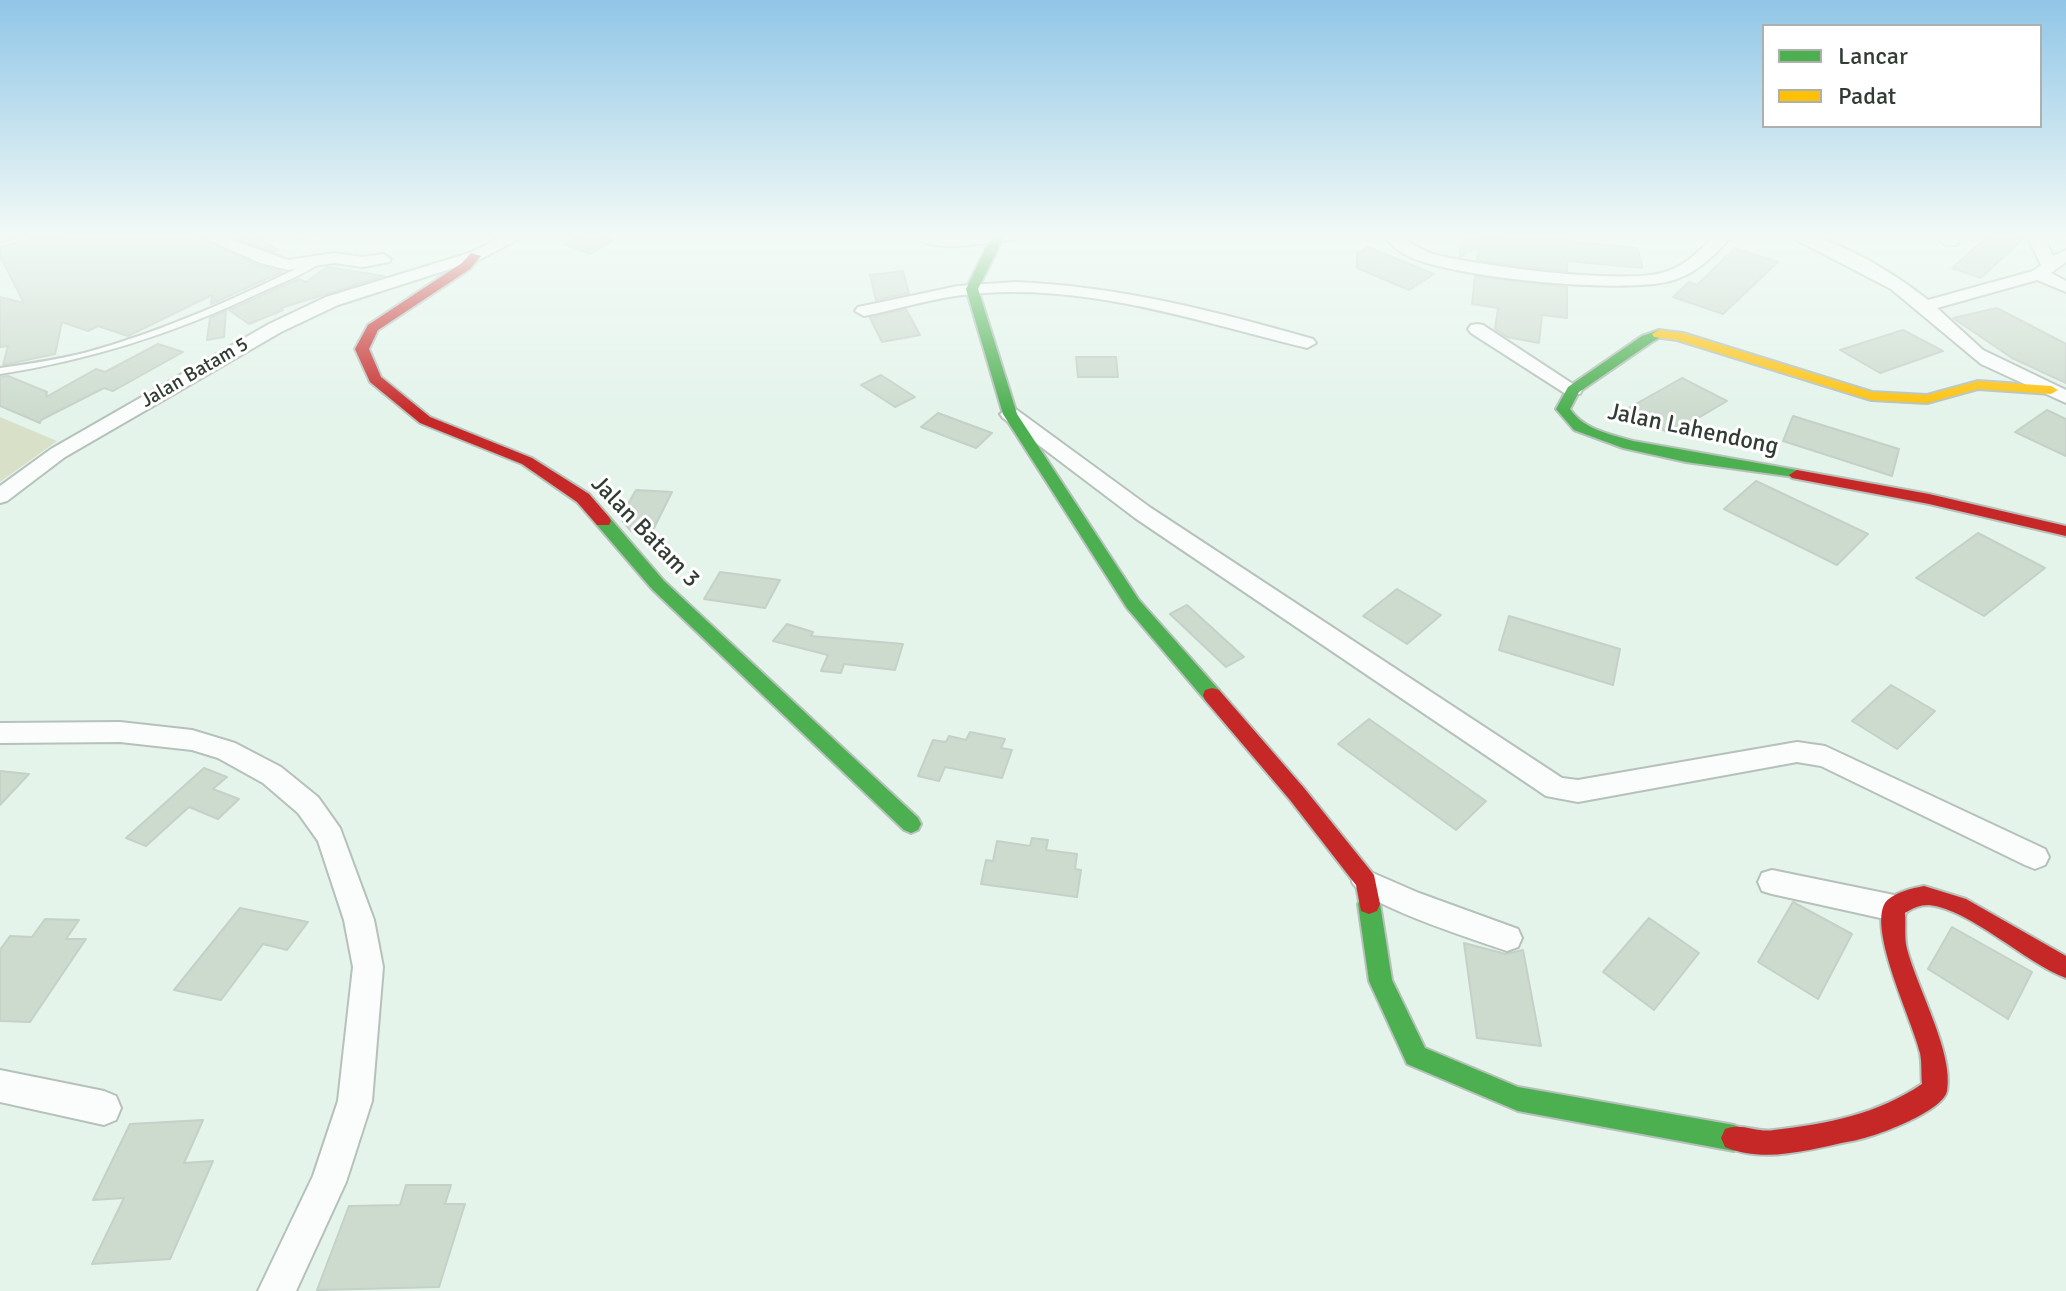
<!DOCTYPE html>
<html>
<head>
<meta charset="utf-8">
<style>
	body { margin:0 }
	#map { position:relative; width:2066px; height:1291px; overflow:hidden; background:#e4f4eb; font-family:Signika,sans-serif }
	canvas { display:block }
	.legend { position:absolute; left:1762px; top:24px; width:280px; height:104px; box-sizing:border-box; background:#fff; border:2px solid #adb1ae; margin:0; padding:10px 14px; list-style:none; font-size:24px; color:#313c35 }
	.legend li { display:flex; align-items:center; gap:16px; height:40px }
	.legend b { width:40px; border:2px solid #adb1ae }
</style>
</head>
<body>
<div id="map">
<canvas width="2066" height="1291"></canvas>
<ul class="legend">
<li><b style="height:10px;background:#4caf50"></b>Lancar</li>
<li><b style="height:10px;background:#ffc107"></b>Padat</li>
</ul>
</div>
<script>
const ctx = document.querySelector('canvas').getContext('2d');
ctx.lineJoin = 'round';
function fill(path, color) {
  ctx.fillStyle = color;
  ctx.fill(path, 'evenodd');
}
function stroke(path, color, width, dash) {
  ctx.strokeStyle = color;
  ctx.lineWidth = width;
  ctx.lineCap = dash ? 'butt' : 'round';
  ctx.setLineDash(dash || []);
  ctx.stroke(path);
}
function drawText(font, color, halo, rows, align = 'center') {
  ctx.font = font + ' Signika,sans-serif';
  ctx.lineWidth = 6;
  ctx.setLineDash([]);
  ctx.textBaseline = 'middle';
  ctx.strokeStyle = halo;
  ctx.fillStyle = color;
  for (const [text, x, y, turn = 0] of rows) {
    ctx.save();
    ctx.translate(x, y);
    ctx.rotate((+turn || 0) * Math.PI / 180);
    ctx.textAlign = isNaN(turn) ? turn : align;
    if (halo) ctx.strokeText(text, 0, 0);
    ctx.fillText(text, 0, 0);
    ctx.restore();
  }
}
fill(new Path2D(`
	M 0,417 L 57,441 L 0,482 Z`), '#d8e1c7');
const building = new Path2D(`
	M 68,234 L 192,234 L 259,266 L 282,272 L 211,304 L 212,295 L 128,336 L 98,326 L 88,331 L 62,322 L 55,354 L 3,365 L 8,346 L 0,347 L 0,297 L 24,303 L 0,256 L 0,247 L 43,236 L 45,240 Z
	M 224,234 L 253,234 L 278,250 L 274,252 Z
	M 583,234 L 593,234 L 613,241 L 590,254 L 564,244 Z
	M 1461,234 L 1500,238 L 1501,234 L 1580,234 L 1569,241 L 1637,248 L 1643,268 L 1567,261 L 1567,271 L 1520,266 L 1477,260 L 1478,247 L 1460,257 Z
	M 1990,234 L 2023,234 L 2024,238 L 1981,278 L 1952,268 Z
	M 1368,247 L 1434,274 L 1409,290 L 1357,268 L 1357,253 Z
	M 1735,248 L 1778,262 L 1723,314 L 1673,297 L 1689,282 L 1697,285 Z
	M 327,267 L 384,276 L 281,308 L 283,310 L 249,324 L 229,310 L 299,279 L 306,282 Z
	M 903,271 L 909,293 L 876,300 L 870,275 Z
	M 1475,276 L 1567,287 L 1567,318 L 1542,315 L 1539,343 L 1507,337 L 1495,329 L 1498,308 L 1472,304 Z
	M 1997,308 L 2066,344 L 2066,383 L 2012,358 L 1953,318 Z
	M 906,309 L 920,335 L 882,342 L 870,318 Z
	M 226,311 L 224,337 L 207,340 L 210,318 Z
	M 1903,330 L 1943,351 L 1880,373 L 1840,350 Z
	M 158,344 L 183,352 L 113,391 L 104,388 L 41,420 L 40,423 L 0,406 L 0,377 L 8,376 L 47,392 L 46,397 L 96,369 L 105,372 Z
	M 1076,357 L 1116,357 L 1118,377 L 1078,377 Z
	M 881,375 L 915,397 L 895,407 L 861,385 Z
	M 1682,378 L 1727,401 L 1671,434 L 1625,410 Z
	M 2047,410 L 2066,419 L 2066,456 L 2015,432 Z
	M 938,413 L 992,433 L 976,448 L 921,427 Z
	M 1793,416 L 1899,449 L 1892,476 L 1783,441 Z
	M 1756,481 L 1828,515 L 1868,534 L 1837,565 L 1724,509 Z
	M 636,490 L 672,492 L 652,532 L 631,531 L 620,518 Z
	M 1978,533 L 2045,568 L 1984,616 L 1916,578 Z
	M 720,572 L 780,580 L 765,608 L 704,599 Z
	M 1397,589 L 1441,615 L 1407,644 L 1363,616 Z
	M 1187,605 L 1244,657 L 1226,667 L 1170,614 Z
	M 1509,616 L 1620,649 L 1613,685 L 1499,650 Z
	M 787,624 L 813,632 L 811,636 L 903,644 L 895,670 L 844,664 L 841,673 L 821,671 L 828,655 L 773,641 Z
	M 1891,685 L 1935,711 L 1897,749 L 1852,721 Z
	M 1369,719 L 1486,801 L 1456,830 L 1338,744 Z
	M 970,732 L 1005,739 L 1001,748 L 1012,750 L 1002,778 L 945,767 L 939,781 L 918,776 L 933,740 L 946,742 L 949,736 L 966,740 Z
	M 204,768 L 227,777 L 213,789 L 239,799 L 218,819 L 189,807 L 146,846 L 126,838 Z
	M 0,771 L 29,774 L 0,805 Z
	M 1032,838 L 1048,840 L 1046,850 L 1077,854 L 1075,869 L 1081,870 L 1077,897 L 981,884 L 986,860 L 993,861 L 997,841 L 1030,846 Z
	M 1793,902 L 1852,934 L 1818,999 L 1758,962 Z
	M 240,908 L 308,922 L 287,950 L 263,944 L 221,1000 L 174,990 Z
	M 1649,918 L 1699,953 L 1654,1010 L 1603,972 Z
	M 45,919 L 79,920 L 66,939 L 86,939 L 30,1022 L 0,1021 L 0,950 L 10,936 L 32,937 Z
	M 1952,927 L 2032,972 L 2008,1019 L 1928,969 Z
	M 1464,943 L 1506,954 L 1523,950 L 1541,1046 L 1477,1038 Z
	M 203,1120 L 184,1163 L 213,1161 L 170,1259 L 92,1264 L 124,1198 L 93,1200 L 130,1124 Z
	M 406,1185 L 451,1185 L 445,1204 L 465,1204 L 439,1287 L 317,1290 L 349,1206 L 400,1205 Z`);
fill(building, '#cddbce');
stroke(building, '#c5d0c7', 2);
const lane = new Path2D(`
	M 316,259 L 323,261 C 304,275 279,284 257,294 C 175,333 90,360 0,374 L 0,368 C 28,364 56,360 84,353 C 165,331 241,296 316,259 Z`);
const street = new Path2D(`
	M 0,234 L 22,234 L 0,242 Z
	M 195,234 L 216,234 L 288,260 L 334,253 L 363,257 L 383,254 L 391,259 L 389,262 L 363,267 L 334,263 L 288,270 L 260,263 Z
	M 290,234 L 311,234 L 313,236 L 305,241 Z
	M 508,234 L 528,234 L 481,259 L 338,305 L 281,332 L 65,457 L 7,501 L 0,503 L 0,486 L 51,449 L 269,324 L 326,297 L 469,253 Z
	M 908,234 L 964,237 L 1026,234 L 1018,239 C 985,241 937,257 908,234 Z
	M 1382,234 C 1403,233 1416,250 1437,255 C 1482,266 1628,286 1668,271 C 1688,264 1702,248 1716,234 L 1733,234 C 1717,254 1695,275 1670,281 C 1621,294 1457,278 1410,257 C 1399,252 1390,244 1382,234 Z
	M 1785,234 C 1830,232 1893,272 1928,300 L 2033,271 L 2041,265 L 2026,234 L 2042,234 L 2053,256 L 2066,250 L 2066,262 L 2051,273 L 2066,281 L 2066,292 L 2037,280 L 1937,308 L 1983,350 L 2066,390 L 2066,403 L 1981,364 L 1891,289 Z
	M 1934,234 L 1951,234 L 1959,242 L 1957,245 L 1945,245 Z
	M 1015,282 C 1118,286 1215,311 1313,339 L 1316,343 L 1307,348 C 1196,321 1088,283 972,294 C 935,297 900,309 864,316 L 855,311 L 858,307 L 958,286 Z
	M 1477,324 L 1483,325 L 1582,390 L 1580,394 L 1566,394 L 1471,333 L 1468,329 L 1471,325 Z
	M 1010,408 L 1017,410 L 1151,508 L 1562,778 L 1578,780 L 1797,742 L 1825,746 L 2045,849 L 2049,857 L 2045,865 L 2035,869 L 2025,865 L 1821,766 L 1797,762 L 1578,802 L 1546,796 L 1135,518 L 1003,418 L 1000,414 Z
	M 120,722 L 192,730 L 235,743 L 281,767 L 318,797 L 340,828 L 374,920 L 383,967 L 372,1101 L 346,1182 L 296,1291 L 258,1291 L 313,1176 L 338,1101 L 353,967 L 344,920 L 318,841 L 298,813 L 263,783 L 218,758 L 192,750 L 120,742 L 0,743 L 0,723 Z
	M 1366,870 L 1419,893 L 1518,929 L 1522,938 L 1518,947 L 1507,951 C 1478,941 1362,904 1352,882 L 1356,873 Z
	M 1772,870 L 1894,895 L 1904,899 L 1909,908 L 1904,917 L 1894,921 L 1772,894 L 1762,891 L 1758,882 L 1762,873 Z
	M 0,1070 L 104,1091 L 116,1096 L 121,1108 L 116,1120 L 104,1125 L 0,1102 Z`);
const fast = new Path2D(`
	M 993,234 L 1005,234 L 978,289 L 1017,414 L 1139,600 L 1219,690 L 1221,695 L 1219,700 L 1205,700 L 1127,608 L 1003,414 L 966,289 Z
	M 1659,330 L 1666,334 L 1652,342 L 1579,392 L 1570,409 C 1584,430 1610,434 1633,441 L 1797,470 L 1805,475 L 1802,478 L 1686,462 L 1623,448 L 1574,430 L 1556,409 L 1568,387 L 1642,336 Z
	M 603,516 L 609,517 L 664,581 L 918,818 L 921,824 L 918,830 L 911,833 L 904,830 L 652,589 L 597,525 L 595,521 L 597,517 Z
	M 1369,894 L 1377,897 L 1380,904 L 1392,980 L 1425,1048 L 1518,1087 L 1734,1125 L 1743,1129 L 1747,1138 L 1743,1147 L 1734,1151 L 1518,1111 L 1407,1064 L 1369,981 L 1358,904 L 1361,897 Z`);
const slow = new Path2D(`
	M 1659,330 L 1683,333 L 1872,392 L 1927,395 L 1978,381 L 2051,386 L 2058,390 L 2051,394 L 1978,389 L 1927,403 L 1871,400 L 1677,340 L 1654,337 L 1652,334 Z`);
const jam = new Path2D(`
	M 471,253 L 481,256 L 470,269 L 378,330 L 369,349 L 381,377 L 430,417 L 532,458 L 589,494 L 609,517 L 611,521 L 609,525 L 597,525 L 577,502 L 522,464 L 420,423 L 370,382 L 355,349 L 368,325 L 462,263 Z
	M 1797,470 L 1929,494 L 2066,526 L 2066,536 L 1929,504 L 1792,478 L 1789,475 Z
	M 1212,688 L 1219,690 L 1304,788 L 1374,875 L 1380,904 L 1377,911 L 1369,914 L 1361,911 L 1356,885 L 1290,800 L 1205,700 L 1203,695 L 1205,690 Z
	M 1924,886 L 1966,899 L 2066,956 L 2066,978 C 2025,963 1970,909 1929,905 C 1919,905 1913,908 1905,913 C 1906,925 1904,938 1907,949 C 1917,988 1954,1053 1947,1091 C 1943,1112 1872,1138 1852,1141 C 1810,1149 1766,1164 1725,1147 L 1721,1138 L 1725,1129 C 1741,1122 1757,1133 1774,1130 C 1827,1124 1878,1114 1922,1084 C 1921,1074 1922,1063 1920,1053 C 1913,1022 1868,931 1885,903 C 1892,893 1913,888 1924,886 Z`);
stroke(lane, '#b5c1ba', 4);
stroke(street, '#b5c1ba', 4);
stroke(fast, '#b5c1ba', 4);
stroke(slow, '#b5c1ba', 4);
stroke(jam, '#b5c1ba', 4);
fill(lane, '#fbfdfc');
fill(street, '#fbfdfc');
fill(fast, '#4caf50');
fill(slow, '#ffc107');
fill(jam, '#c62828');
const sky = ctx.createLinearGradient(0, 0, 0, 414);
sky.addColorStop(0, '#90c6e7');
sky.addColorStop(0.57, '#f3faf6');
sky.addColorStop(1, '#f3faf600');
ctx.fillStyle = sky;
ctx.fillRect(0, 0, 2066, 414);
drawText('20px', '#313c35', '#fff', [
	["Jalan Batam 5",195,373,-30]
]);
drawText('24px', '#313c35', '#fff', [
	["Jalan Lahendong",1693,430,12],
	["Jalan Batam 3",645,532,46]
]);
</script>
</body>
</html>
